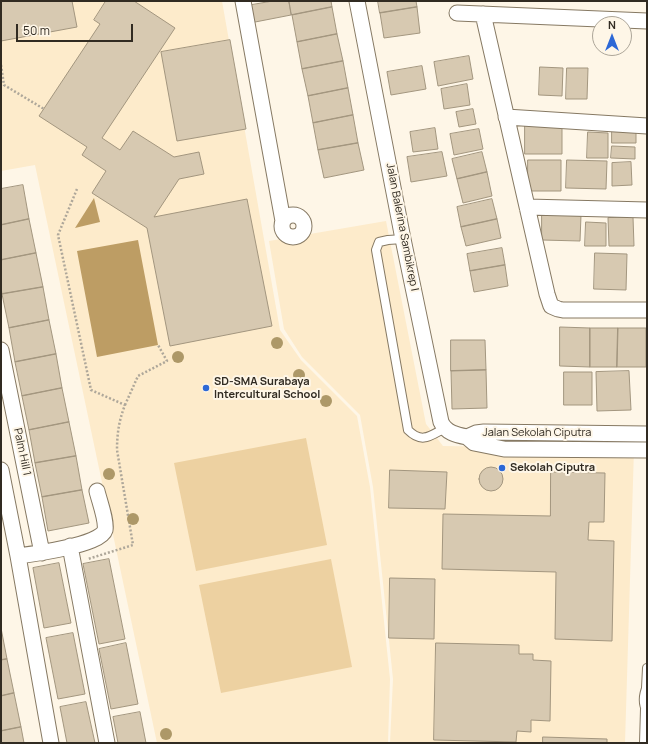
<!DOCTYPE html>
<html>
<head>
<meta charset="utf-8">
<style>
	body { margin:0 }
	#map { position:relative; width:648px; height:744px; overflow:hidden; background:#fef6e7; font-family:Manrope,sans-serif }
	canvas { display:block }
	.frame { position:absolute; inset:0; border:2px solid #312b22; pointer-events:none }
	.north { position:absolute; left:592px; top:16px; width:40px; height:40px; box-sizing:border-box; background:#fef6e7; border:1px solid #aca598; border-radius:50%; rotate:0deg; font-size:11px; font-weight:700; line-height:16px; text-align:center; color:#312b22 }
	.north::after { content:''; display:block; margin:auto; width:14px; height:18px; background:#2d68d6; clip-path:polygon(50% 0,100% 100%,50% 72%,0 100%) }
	.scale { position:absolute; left:16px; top:24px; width:117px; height:18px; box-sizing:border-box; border:2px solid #312b22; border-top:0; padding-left:5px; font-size:12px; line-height:14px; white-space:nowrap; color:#312b22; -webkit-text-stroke:3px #fef6e7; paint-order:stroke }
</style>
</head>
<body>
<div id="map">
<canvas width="648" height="744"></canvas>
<div class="frame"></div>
<div class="north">N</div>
<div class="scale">50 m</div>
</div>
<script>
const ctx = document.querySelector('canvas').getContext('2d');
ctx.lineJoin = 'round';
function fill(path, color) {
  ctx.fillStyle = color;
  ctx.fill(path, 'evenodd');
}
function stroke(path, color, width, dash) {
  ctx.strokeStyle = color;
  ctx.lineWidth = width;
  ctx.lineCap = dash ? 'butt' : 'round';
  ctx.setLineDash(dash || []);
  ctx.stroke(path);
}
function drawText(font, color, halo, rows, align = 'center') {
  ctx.font = font + ' Manrope,sans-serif';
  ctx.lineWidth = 4;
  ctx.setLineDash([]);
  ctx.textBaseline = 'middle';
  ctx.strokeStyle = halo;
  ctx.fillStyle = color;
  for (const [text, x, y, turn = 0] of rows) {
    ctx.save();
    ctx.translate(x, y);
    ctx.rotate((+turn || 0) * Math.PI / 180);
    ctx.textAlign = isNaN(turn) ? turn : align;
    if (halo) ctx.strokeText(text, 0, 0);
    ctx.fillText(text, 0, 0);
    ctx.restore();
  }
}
fill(new Path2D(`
	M 1,1 L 222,1 L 280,330 L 301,360 L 357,416 L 370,487 L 390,679 L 388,743 L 157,743 L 35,165 L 1,171 Z
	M 386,221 L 426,424 L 443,446 L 634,449 L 625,743 L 390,743 L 393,679 L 373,487 L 360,415 L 302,357 L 284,329 L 269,241 Z`), '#fdebcb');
fill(new Path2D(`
	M 306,438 L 327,545 L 196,571 L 174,463 Z
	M 331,559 L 352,667 L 221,693 L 199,585 Z`), '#edd1a1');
fill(new Path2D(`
	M 94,198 L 100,222 L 75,228 Z
	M 138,240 L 158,345 L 97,357 L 77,251 Z`), '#bd9d64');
const building = new Path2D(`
	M 1,1 L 72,1 L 77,27 L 1,41 Z
	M 106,1 L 134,1 L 175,28 L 102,138 L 120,150 L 133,131 L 174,157 L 199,152 L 204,174 L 179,179 L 154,217 L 247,199 L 272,326 L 170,346 L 147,228 L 92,193 L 106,171 L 82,155 L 87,147 L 39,116 L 100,24 L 94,20 Z
	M 273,1 L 289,1 L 291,15 L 250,23 L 246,6 Z
	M 289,1 L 331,1 L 332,7 L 292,15 Z
	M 378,1 L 416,1 L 417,7 L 380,13 Z
	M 332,7 L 337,34 L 297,42 L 292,15 Z
	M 417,7 L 420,33 L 384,38 L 380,13 Z
	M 337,34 L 343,61 L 302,69 L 297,42 Z
	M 230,40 L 246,129 L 177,141 L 161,52 Z
	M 469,56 L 473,79 L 438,86 L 434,62 Z
	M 343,61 L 348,88 L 308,96 L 302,69 Z
	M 422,66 L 426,89 L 391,95 L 387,72 Z
	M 540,67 L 563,68 L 562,96 L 539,95 Z
	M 567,68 L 588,68 L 587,99 L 566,99 Z
	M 467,84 L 470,105 L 444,109 L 441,89 Z
	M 348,88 L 353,115 L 313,123 L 308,96 Z
	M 473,109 L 476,124 L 459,127 L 456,112 Z
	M 353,115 L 358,143 L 318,150 L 313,123 Z
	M 525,123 L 562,123 L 562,154 L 525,154 Z
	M 435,128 L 438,149 L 413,152 L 410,132 Z
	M 612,128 L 636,128 L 636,143 L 612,143 Z
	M 479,129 L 483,149 L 454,155 L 450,134 Z
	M 588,132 L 608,133 L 608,158 L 587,158 Z
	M 358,143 L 364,170 L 324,178 L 318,150 Z
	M 612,146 L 635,147 L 635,159 L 611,158 Z
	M 442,152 L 447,176 L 411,182 L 407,157 Z
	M 482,152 L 487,172 L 457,179 L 452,159 Z
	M 528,160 L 561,160 L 561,191 L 528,191 Z
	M 567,160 L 607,161 L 606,189 L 566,188 Z
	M 631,162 L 632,185 L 612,186 L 612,163 Z
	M 487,172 L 492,196 L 463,203 L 457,179 Z
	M 23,185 L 29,219 L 1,225 L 1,189 Z
	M 492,199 L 497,219 L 461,227 L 457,207 Z
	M 542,214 L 581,215 L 580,241 L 542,240 Z
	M 633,217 L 634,246 L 609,246 L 608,218 Z
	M 29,219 L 36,253 L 1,260 L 1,225 Z
	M 497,219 L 501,238 L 466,246 L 461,227 Z
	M 586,222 L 606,223 L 606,246 L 585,246 Z
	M 502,248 L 505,265 L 470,271 L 467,254 Z
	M 36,253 L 43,287 L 2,294 L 1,288 L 1,260 Z
	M 595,253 L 627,254 L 626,290 L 594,289 Z
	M 505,265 L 508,286 L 474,292 L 470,271 Z
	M 43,287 L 49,320 L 9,328 L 2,294 Z
	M 49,320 L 56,354 L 15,362 L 9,328 Z
	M 560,327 L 590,328 L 590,367 L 560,366 Z
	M 590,328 L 618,328 L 617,367 L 590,367 Z
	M 618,328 L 646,328 L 646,367 L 617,367 Z
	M 451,340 L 485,340 L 486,370 L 451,371 Z
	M 56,354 L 62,388 L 22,396 L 15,362 Z
	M 486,370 L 487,408 L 452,409 L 451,371 Z
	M 629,371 L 631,410 L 597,411 L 596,372 Z
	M 564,372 L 592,372 L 592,405 L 564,405 Z
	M 62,388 L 69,422 L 29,430 L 22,396 Z
	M 69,422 L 76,456 L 35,463 L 29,430 Z
	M 76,456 L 82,490 L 42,497 L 35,463 Z
	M479 479a12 12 0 1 1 24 0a12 12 0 1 1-24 0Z
	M 390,470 L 447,472 L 445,509 L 389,508 Z
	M 551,472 L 605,473 L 604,522 L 589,522 L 588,540 L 614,541 L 612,641 L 555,639 L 556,572 L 442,569 L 443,514 L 550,516 Z
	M 82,490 L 89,523 L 48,531 L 42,497 Z
	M 109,559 L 125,639 L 99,644 L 83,564 Z
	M 59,563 L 71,623 L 44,628 L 33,568 Z
	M 390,578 L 435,579 L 434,639 L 389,638 Z
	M 1,628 L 7,659 L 1,660 Z
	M 73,633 L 85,694 L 58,699 L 46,638 Z
	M 126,643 L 138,704 L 111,709 L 99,649 Z
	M 436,643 L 519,645 L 519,654 L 533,654 L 533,660 L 551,661 L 550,721 L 531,720 L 531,732 L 517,731 L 516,742 L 434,740 Z
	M 7,659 L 14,693 L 1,696 L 1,660 Z
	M 14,693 L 21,727 L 1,731 L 1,696 Z
	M 86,702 L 95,743 L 67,743 L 60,707 Z
	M 140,712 L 146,743 L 118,743 L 113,717 Z
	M 21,727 L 24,743 L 1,743 L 1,731 Z
	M 543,737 L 607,739 L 607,743 L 543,743 Z`);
fill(building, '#d7c9b1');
stroke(building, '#a3967f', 1);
const lane = new Path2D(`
	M 403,239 L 388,240 L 379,242 L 376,250 L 408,430 C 422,444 430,436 445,428
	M 647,686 C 643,695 642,703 647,712
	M 646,688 L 647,668
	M 644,743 L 645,709`);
const street = new Path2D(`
	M 243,1 L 283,221
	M 357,1 L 403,239 L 441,422 C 446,433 457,435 467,437
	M 457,13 L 647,21
	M 483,14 L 547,294 L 551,306 L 558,309 L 563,310 L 647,310
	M 506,117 L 647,126
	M 527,207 L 647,210
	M282 226a11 11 0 1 1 22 0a11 11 0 1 1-22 0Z
	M 1,350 L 42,553
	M 467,437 L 474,443 L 504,449 L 647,450
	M 467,437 L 476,433 L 484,432 L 647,434
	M 1,470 L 18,556 L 51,743
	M 70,546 L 107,743
	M 18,556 C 33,554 101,545 105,530 C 107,521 99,500 97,491`);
stroke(lane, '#867963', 10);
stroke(street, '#867963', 17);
stroke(new Path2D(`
	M 1,65 L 4,85 L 44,109
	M 77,189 L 58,235 L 91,390 L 125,405 C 119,420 117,434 117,450 L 133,545 L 88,559
	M 125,405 L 138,376 L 167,361 L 158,345`), '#aea79a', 2.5, [2, 2]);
stroke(lane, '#fff', 8);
stroke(street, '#fff', 15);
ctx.fillStyle = '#ad9868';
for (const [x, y] of [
	[277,343],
	[178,357],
	[299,375],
	[326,401],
	[109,474],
	[133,519],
	[166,734]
]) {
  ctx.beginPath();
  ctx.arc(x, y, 6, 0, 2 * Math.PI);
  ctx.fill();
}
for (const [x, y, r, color] of [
	[206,388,4,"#2d68d6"],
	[502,468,4,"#2d68d6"]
]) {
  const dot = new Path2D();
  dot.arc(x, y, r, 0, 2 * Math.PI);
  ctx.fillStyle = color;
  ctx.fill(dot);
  stroke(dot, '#fef6e7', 1.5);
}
drawText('11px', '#312b22', '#fef6e7', [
	["Jalan Balerina Sambikrep I",402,227,79],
	["Jalan Sekolah Ciputra",537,433],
	["Palm Hill 1",22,452,78]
]);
drawText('bold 11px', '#312b22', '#fef6e7', [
	["SD-SMA Surabaya",214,382],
	["Intercultural School",214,395],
	["Sekolah Ciputra",510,468]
], 'left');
</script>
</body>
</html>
